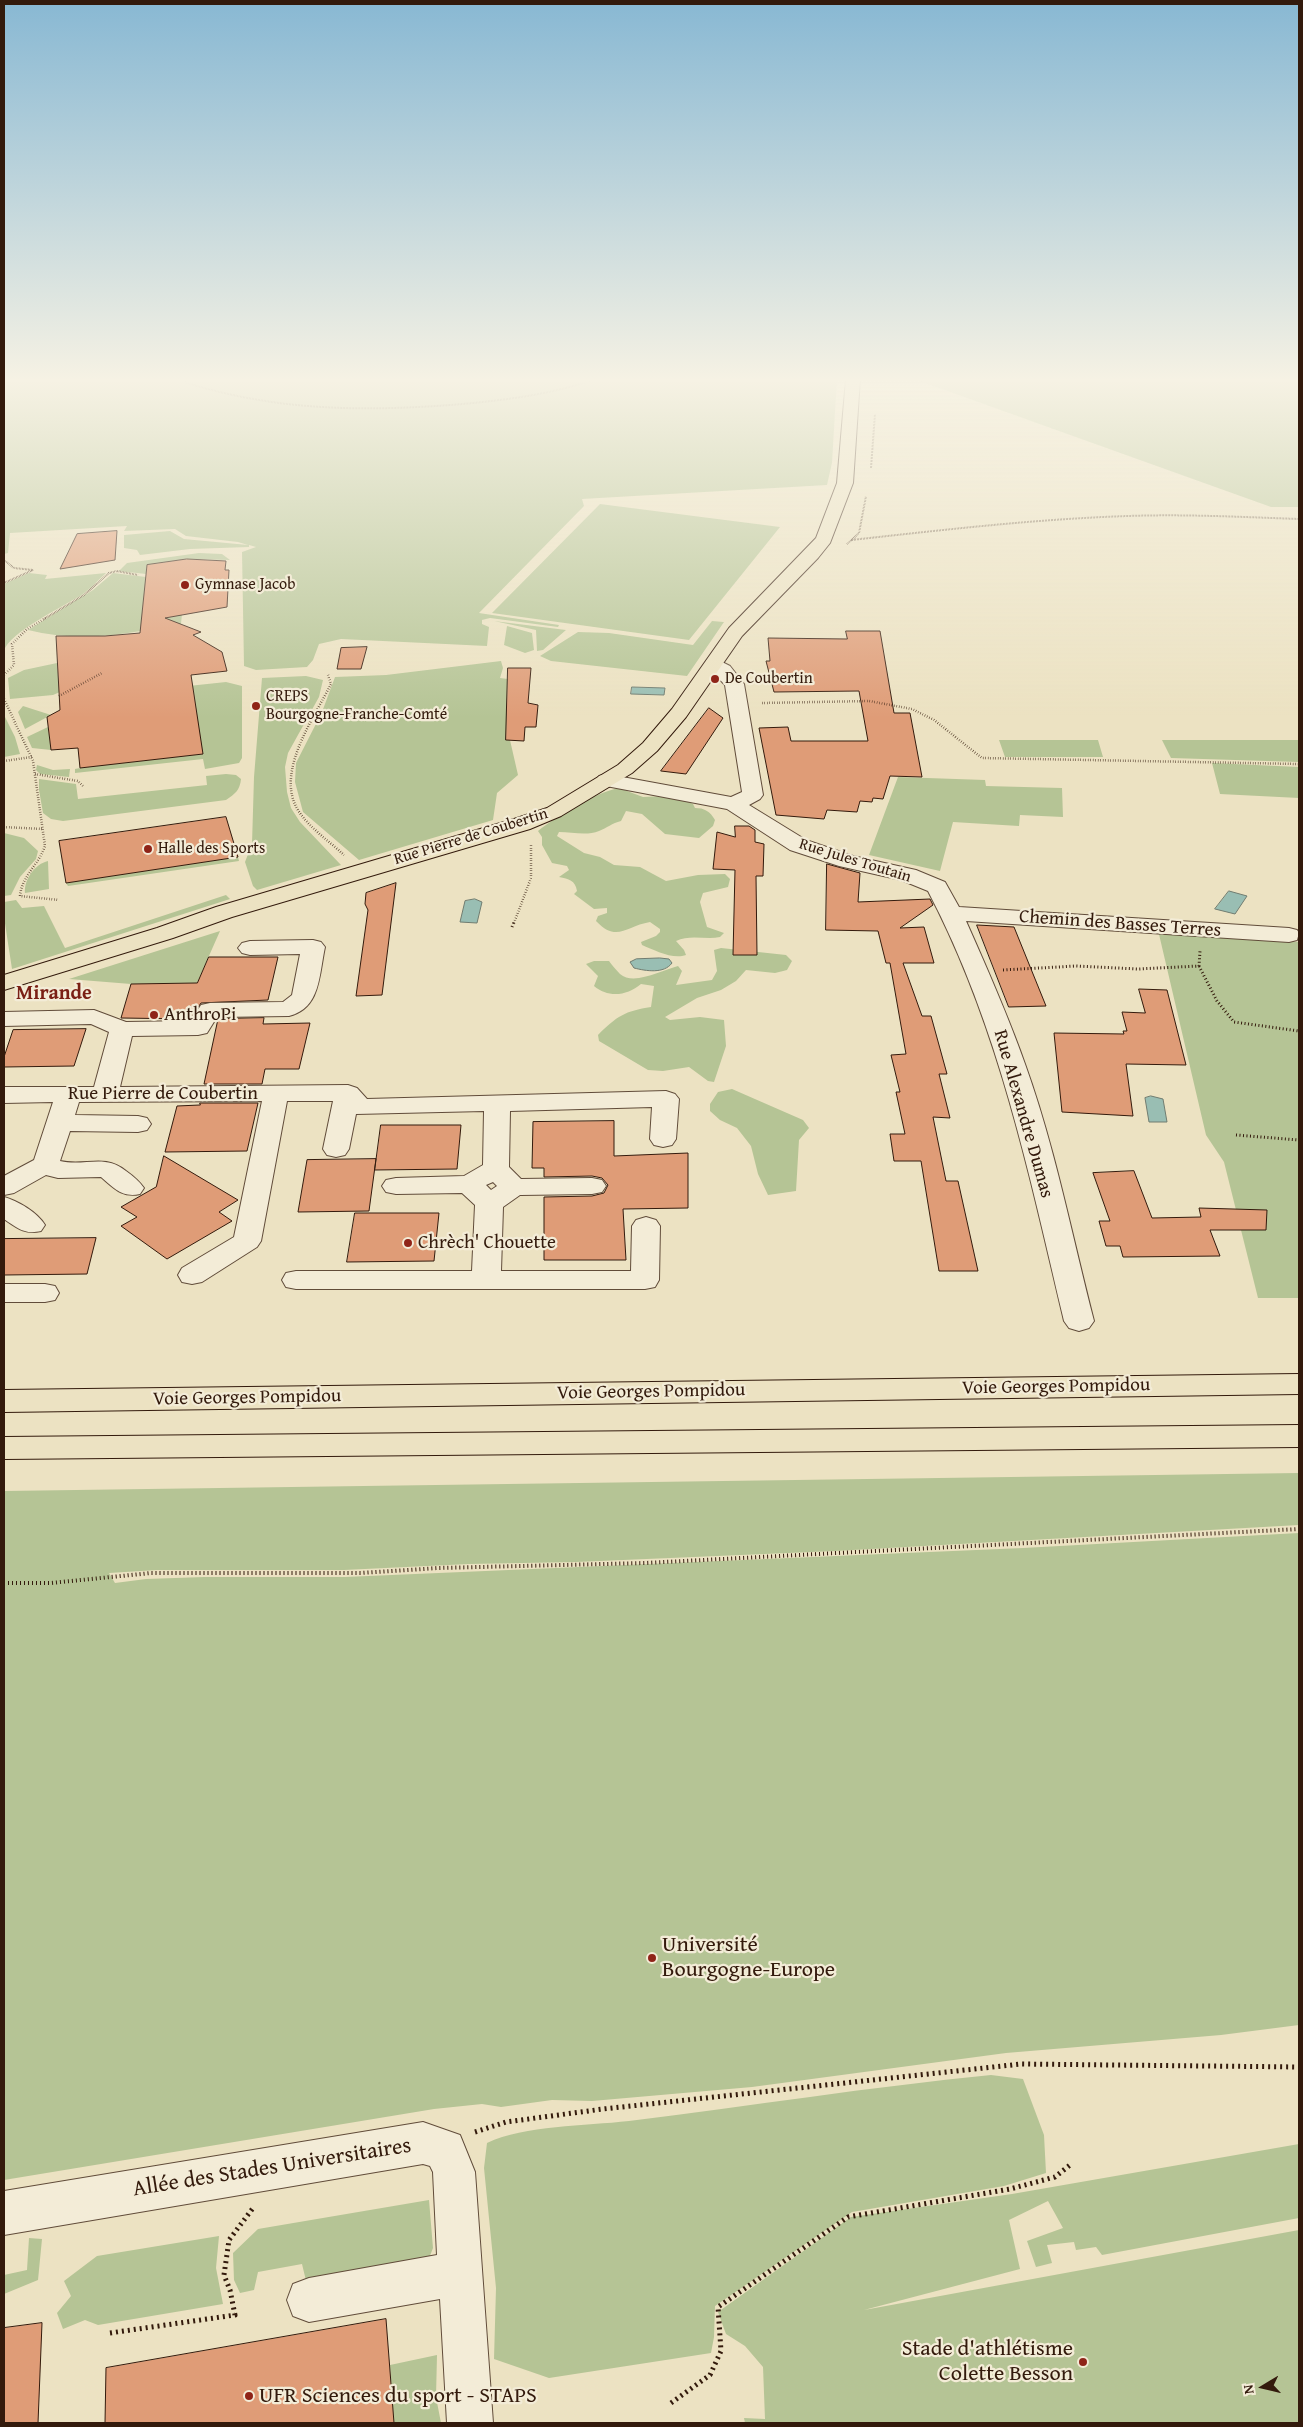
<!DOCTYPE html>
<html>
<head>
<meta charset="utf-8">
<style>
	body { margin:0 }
	#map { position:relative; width:1303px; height:2427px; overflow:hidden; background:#ece2c2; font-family:"Gentium Book Plus",serif }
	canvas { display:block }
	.frame { position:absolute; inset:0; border:5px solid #331a0c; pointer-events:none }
	.north { position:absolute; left:1238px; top:2362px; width:50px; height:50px; -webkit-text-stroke:4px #f3ecd7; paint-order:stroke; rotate:261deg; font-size:14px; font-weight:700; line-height:20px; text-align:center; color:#331a0c }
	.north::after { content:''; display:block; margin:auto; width:18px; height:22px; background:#331a0c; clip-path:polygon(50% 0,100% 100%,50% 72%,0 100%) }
</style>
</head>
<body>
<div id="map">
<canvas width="1303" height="2427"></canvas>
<div class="frame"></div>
<div class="north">N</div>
</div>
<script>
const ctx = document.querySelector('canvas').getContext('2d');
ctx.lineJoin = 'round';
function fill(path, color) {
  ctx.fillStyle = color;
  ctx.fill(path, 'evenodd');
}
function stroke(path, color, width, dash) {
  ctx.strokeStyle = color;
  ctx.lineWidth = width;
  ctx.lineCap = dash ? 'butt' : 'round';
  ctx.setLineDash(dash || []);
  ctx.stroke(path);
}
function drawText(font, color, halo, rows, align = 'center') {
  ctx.font = font + ' "Gentium Book Plus",serif';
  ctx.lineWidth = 4.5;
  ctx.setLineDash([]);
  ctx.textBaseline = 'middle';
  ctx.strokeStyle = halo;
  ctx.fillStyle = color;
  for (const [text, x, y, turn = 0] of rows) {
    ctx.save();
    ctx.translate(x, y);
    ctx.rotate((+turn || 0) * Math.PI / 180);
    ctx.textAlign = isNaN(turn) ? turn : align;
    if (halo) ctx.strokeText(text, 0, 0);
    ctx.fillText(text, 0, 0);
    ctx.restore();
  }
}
fill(new Path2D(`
	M 4,379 L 837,379 L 832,463 L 827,485 L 582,499 L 584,506 L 479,613 L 559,625 L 558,627 L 490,618 L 482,620 L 482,624 L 489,627 L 487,646 L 341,639 L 319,644 L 313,660 L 307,667 L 256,670 L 244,666 L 242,552 L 256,547 L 249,545 L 249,547 L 190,549 L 140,555 L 137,550 L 124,548 L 124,535 L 170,531 L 184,539 L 248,545 L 238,542 L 186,536 L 175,529 L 124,531 L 127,526 L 10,533 L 8,553 L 4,554 Z
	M 914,379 L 1299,379 L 1299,507 L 1271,507 Z
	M 600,504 L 780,527 L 689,640 L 492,613 Z
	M 199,553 L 222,554 L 230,560 L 187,559 L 147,565 L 146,574 L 119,571 L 127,563 Z
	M 29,573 L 47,575 L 45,579 L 106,573 C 98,580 91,588 83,594 C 65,606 9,632 4,651 L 4,584 Z
	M 113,573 L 146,577 L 142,612 L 182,614 L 181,624 C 170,628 159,628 147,630 C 108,637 68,640 28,630 L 93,590 Z
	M 494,621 L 566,630 L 543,650 L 537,651 L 536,630 Z
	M 712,621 L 724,622 L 687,676 L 551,661 L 540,656 L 578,632 L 609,633 L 693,645 Z
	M 507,626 L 532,633 L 534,650 L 525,653 L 504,645 Z
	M 501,661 L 503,668 L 500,678 L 508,679 L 507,727 L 518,775 L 497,793 L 493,820 L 359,860 L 303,812 L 295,782 L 296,763 L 322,712 L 335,677 L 386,675 Z
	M 57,663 L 60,692 L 53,695 L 10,699 L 8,678 L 24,670 Z
	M 306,676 L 323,680 L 319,697 L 288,753 L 285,767 L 287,792 L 291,808 L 300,822 L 341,865 L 257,890 L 253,886 L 245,862 L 252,844 L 254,777 L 262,678 Z
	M 226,682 L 242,686 L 242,758 L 239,763 L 205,769 L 203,759 L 75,773 L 75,769 L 80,768 L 203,754 L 151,690 Z
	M 23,706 L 51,715 L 25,729 L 18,712 Z
	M 4,715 L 15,737 L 20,754 L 4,757 Z
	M 48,727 L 51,750 L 32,748 L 27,737 Z
	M 999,740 L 1098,740 L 1103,757 L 1005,757 Z
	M 1162,740 L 1299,740 L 1299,762 L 1171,758 Z
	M 1212,763 L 1299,767 L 1299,798 L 1220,794 Z
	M 37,765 L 53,770 L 70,769 L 69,777 L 40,774 L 36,770 Z
	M 226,774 L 236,775 L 241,779 C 240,790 235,794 226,800 L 63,821 L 51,819 L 43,813 L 39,790 L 39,779 L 76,784 L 78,799 L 207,785 L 206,776 Z
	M 898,777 L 985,780 L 986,786 L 1062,788 L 1063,817 L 1020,815 L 1019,826 L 953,822 L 940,871 L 869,855 Z
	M 619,788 L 643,797 L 668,796 L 681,798 L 693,804 L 695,808 C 704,808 710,811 715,820 L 713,826 L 699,838 L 665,834 L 642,814 L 626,811 L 621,821 C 612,823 607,828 599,831 C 587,836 572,832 559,832 L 557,836 L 584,853 L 600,857 L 614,865 L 640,867 L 666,881 L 698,875 L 725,874 L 730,879 L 728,887 L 703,893 L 700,902 L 707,927 L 724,933 L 720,937 C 706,940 690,934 676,941 L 684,950 L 686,955 C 673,960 654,950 642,945 L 641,942 L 656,936 L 660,932 L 660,929 L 650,922 C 626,926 617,943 596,921 L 598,916 L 607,913 L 607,908 L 594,909 L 574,894 L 577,891 C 575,880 569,879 559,877 L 569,870 L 567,866 L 552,863 L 542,845 L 542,837 L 538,831 C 557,816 596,792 619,788 Z
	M 4,833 L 24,838 L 38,851 L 36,859 L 20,877 L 11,895 L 4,896 Z
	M 238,857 L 239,861 L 68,886 L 66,883 Z
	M 48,861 L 49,889 L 25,893 C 24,879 35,864 48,861 Z
	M 226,895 L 230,899 L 12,969 L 4,917 L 4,902 L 16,900 L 22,908 L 44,906 L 65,948 Z
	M 1158,930 L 1299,942 L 1299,1298 L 1258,1298 L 1224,1162 L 1206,1135 Z
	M 220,931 L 197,983 L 131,984 L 69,979 Z
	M 721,948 L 786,955 L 792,961 L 787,970 L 775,973 L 746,970 L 736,981 L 721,990 L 697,998 L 665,1017 L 670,1020 L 700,1017 L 724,1020 L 726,1046 L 714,1082 L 708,1081 L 689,1067 L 663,1071 L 648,1070 L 599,1041 L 598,1035 C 617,1016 625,1011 651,1007 L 654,986 L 641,984 C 627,996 608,998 594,986 L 598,976 L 586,964 L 594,961 L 609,961 C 612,965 616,970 620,974 C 634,986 662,970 678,966 L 682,971 L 676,985 L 712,980 L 717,971 L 714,950 Z
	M 732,1089 L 803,1120 L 809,1128 L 799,1140 L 796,1191 L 768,1195 L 758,1174 L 751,1146 L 737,1128 L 720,1120 L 710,1111 L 710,1104 L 718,1092 Z
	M 1299,1473 L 1299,1525 L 835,1551 L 576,1562 L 469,1564 L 344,1570 L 157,1570 L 109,1573 L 115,1583 L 146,1579 L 204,1577 L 345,1577 L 1023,1548 L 1299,1533 L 1299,2025 L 1221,2035 L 1006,2053 L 752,2087 L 592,2101 L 552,2100 L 501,2107 L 482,2104 L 434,2109 L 4,2180 L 4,1491 Z
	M 991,2075 L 1023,2079 L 1044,2135 L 1046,2173 L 1004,2186 L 852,2212 L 715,2306 L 714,2337 L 711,2353 L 549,2378 L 494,2359 L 496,2288 L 484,2168 L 487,2143 C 525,2125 585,2126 629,2121 C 750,2106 870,2087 991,2075 Z
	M 1299,2144 L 1299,2218 L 1102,2255 L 1096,2247 L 1076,2250 L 1074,2242 L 1047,2245 L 1052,2263 L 1036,2267 L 1027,2241 L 1063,2228 L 1048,2201 L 1009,2220 L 1020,2269 L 864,2310 L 1299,2230 L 1299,2423 L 745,2423 L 744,2418 L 765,2419 L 763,2367 L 745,2346 L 726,2334 L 718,2312 L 851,2217 L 1012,2194 Z
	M 429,2200 L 433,2248 L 426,2266 L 308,2289 L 302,2264 L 258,2272 L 254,2290 L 240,2293 L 234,2280 L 233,2253 L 258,2229 Z
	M 219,2236 L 216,2268 L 223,2304 L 98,2325 L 85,2320 L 63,2329 L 57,2313 L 71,2296 L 64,2281 L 97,2256 Z
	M 29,2238 L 42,2239 L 38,2280 L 4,2294 L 4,2275 L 27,2270 Z
	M 437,2355 L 436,2397 L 441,2423 L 394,2423 L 390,2365 Z`), '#b5c495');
const water = new Path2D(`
	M 632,687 L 665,688 L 664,695 L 631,694 Z
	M 1229,891 L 1247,896 L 1235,914 L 1215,909 Z
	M 475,899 L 482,902 L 477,923 L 460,922 L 465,901 Z
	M 660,958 L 669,959 L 672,963 C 664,974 646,971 634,968 L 630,962 L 636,959 Z
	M 1151,1096 L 1163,1099 L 1167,1122 L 1149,1122 L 1145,1098 Z`);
fill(water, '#99beb3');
stroke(water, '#707c70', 1);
const building = new Path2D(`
	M 117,531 L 115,560 L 60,569 L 77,534 Z
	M 187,559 L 226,561 L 225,570 L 229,570 L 227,607 L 165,618 L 201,632 L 193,635 L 222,652 L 227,671 L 191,675 L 203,754 L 80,768 L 78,748 L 51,750 L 47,717 L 60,710 L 56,636 L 105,636 L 140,633 L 147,565 Z
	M 846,631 L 880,631 L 894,713 L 910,713 L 922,777 L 890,776 L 883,799 L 873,798 L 872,802 L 860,801 L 857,812 L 827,810 L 824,819 L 776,815 L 759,728 L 788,727 L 791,741 L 868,741 L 859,691 L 774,692 L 766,661 L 770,661 L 768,638 L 847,639 Z
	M 367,647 L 361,669 L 337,669 L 341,648 Z
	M 508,668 L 531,668 L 528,703 L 538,705 L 536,727 L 525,727 L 524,741 L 506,740 Z
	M 709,708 L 723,718 L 686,774 L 661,771 Z
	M 226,817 L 238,857 L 66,883 L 59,841 Z
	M 735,826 L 749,826 L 755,830 L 755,842 L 764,844 L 763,876 L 756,876 L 757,955 L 733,955 L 735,870 L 713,869 L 717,832 L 735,837 Z
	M 827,864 L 860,873 L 858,902 L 930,899 L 933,905 L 900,928 L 924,927 L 934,963 L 903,963 L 922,1016 L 931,1016 L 947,1074 L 939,1074 L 950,1118 L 933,1117 L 946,1181 L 958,1181 L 978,1271 L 939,1271 L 921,1161 L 894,1161 L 890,1134 L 905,1134 L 896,1092 L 900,1092 L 891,1055 L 906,1054 L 890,963 L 886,963 L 878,931 L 826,930 Z
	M 396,883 L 382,995 L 356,996 L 368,910 L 365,904 L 366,893 Z
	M 977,925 L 1014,927 L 1046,1006 L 1009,1007 Z
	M 209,957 L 278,957 L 268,1000 L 201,1003 L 190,1019 L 121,1018 L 131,984 L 197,983 Z
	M 1139,989 L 1167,990 L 1186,1065 L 1126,1064 L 1133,1116 L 1062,1112 L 1054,1033 L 1124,1034 L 1123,1031 L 1127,1031 L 1122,1012 L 1145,1013 Z
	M 264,1018 L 263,1024 L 310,1023 L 299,1069 L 265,1069 L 262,1084 L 204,1084 L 218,1019 Z
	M 86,1029 L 74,1066 L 4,1067 L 4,1057 L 13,1030 Z
	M 200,1103 L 258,1103 L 247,1151 L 165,1152 L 177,1106 L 200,1105 Z
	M 614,1121 L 614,1156 L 688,1153 L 688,1208 L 623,1209 L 626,1260 L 544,1260 L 544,1197 L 592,1196 L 604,1193 L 608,1185 L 602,1178 L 592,1176 L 544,1177 L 544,1168 L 532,1168 L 533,1122 Z
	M 381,1125 L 461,1125 L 457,1169 L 375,1170 Z
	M 164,1156 L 238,1200 L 219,1212 L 232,1221 L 167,1259 L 121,1226 L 137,1217 L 121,1207 L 156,1187 Z
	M 376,1159 L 369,1211 L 298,1212 L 307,1160 Z
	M 1134,1171 L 1152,1218 L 1201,1217 L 1199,1208 L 1267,1210 L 1266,1230 L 1210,1230 L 1220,1256 L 1123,1257 L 1120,1246 L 1106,1246 L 1099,1221 L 1110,1221 L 1093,1173 Z
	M 355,1213 L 439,1213 L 434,1261 L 347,1262 Z
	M 96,1238 L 87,1274 L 4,1275 L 4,1239 Z
	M 386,2319 L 394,2423 L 105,2423 L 106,2368 Z
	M 42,2323 L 38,2423 L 4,2423 L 4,2328 Z`);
fill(building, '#df9c77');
stroke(building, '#331a0c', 1);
const minor = new Path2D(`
	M 714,658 L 730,666 L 744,684 L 763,795 L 760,799 L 749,805 L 806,840 L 853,856 L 916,870 L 945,882 L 959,907 L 1289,928 L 1297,930 L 1299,933 L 1297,940 L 1289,942 L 966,921 C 987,968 1008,1016 1025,1064 C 1055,1147 1072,1236 1094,1321 L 1089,1328 L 1079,1331 L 1069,1328 L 1064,1321 C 1029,1174 999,1026 928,891 L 901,880 L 839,866 L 790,850 L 727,809 L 606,786 L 599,784 L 596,780 L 599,776 L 606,774 L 731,797 L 742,792 L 725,685 L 705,664 L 707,660 Z
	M 313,940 L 321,942 L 325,947 C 319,974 321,1008 289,1016 L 217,1017 L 207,1033 L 198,1035 L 132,1036 L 120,1087 L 348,1085 L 357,1088 L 367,1099 L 666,1091 L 675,1094 L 679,1099 L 676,1139 L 672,1145 L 663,1147 L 654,1145 L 650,1139 L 652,1107 L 510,1111 L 509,1167 L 521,1179 L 592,1178 L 602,1180 L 606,1186 L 602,1192 L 592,1194 L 520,1195 L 503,1207 L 501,1271 L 631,1271 L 632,1226 L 636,1220 L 646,1217 L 656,1220 L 660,1226 L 659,1280 L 655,1287 L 645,1289 L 296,1289 L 286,1287 L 282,1280 L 286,1273 L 296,1271 L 472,1271 L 475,1205 L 462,1193 L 396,1194 L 386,1192 L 382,1186 L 386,1180 L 396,1178 L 464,1176 L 483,1165 L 484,1111 L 356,1114 L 349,1149 L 345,1155 L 336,1157 L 327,1155 L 323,1149 L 333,1101 L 287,1101 L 261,1241 L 257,1247 L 202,1282 L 192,1284 L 182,1282 L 178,1275 L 182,1268 L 234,1237 L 262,1101 L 79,1102 L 75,1115 L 138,1116 L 147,1118 L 151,1124 L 147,1130 L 138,1132 L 70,1131 L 60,1161 C 85,1167 104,1153 126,1171 C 133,1176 139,1181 144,1188 L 140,1194 C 122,1198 114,1188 101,1177 L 58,1178 L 46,1175 L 14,1193 L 4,1195 L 4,1176 L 34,1160 L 53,1102 L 4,1103 L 4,1087 L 94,1087 L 109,1032 L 91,1024 L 4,1026 L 4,1012 L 94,1010 L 126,1022 L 191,1021 L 201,1005 L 210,1003 L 283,1002 L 292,995 L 300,954 L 250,955 L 242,953 L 238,948 L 242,943 L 250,941 ZM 493,1182 L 497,1186 L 491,1190 L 486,1185 Z
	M 4,1197 C 18,1201 37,1212 45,1225 L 41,1231 C 25,1235 17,1228 4,1219 Z
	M 4,1284 L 45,1284 L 55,1286 L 59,1293 L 55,1300 L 45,1302 L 4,1302 Z
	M 423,2122 L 460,2135 L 475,2172 L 493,2423 L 447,2423 L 440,2299 L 309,2322 L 293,2316 L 287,2300 L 293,2284 L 309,2278 L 437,2255 L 433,2172 L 430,2166 L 423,2164 L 4,2235 L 4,2191 Z`);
const major = new Path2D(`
	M 846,379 L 860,379 L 853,483 L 830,543 L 818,558 L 742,636 L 686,717 L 657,751 L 632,773 L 561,816 L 530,829 L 232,917 L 173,938 L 4,990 L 4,975 L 157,928 L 216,907 L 514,819 L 547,808 L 618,765 L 643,743 L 672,709 L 729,628 L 816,538 L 837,483 Z`);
const highway = new Path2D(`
	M 1299,1374 L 1299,1394 L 4,1412 L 4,1390 Z
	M 1299,1425 L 1299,1447 L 4,1459 L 4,1437 Z`);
stroke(minor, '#614c3a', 2);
stroke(major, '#331a0c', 2);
stroke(highway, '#331a0c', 2);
stroke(new Path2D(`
	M 175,379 C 267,410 354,412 450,405 C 500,401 549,395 596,379
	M 871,468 L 875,414
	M 851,540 C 943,530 1035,519 1128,516 C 1185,514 1242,517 1299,519
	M 847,544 L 859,533 L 866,496
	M 4,560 L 14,568 L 33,570
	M 4,583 L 33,570
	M 44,619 L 84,595 L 109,573 L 117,571 L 138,575`), '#331a0c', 2, [0.5, 1]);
stroke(new Path2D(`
	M 4,675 L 14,665 L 12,644 L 27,629 L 46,618
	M 328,675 L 331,684 C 315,716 280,765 294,802 C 302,823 328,840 344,855
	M 59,696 L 102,673
	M 4,699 L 33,761 L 45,846 C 39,865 22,875 20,896 L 59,900
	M 762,703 L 869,701 L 912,709 L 934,720 L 982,758 L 1299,764
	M 4,761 L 32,757
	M 35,774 L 78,781 L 84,787
	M 4,827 L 42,829
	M 514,923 L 531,878 L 531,845`), '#331a0c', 2.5, [0.5, 2]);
stroke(new Path2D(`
	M 512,927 L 514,922
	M 1199,966 L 1217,1001 L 1234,1022 L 1299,1031
	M 1003,970 L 1076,966 L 1138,969 L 1199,966 L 1200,951
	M 1236,1135 L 1299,1140`), '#331a0c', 3, [1, 2.5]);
stroke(new Path2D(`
	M 4,1583 L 51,1583 L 151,1573 L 361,1573 L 438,1568 L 645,1563 L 1299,1529`), '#331a0c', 4, [1, 3]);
stroke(new Path2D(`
	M 475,2132 L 506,2122 L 603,2109 L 1021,2064 L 1299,2067
	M 110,2333 L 235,2315 L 230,2290 L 224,2275 L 229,2240 L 253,2208
	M 671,2403 L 710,2375 L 721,2351 L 718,2307 L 848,2217 L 1010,2189 L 1055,2177 L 1070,2165`), '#331a0c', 5, [2, 4]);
fill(minor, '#f3ecd7');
fill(major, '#ece2c2');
fill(highway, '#ece2c2');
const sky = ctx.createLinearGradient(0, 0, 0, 718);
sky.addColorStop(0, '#88b8d3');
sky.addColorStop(0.53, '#f6f2e4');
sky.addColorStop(1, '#f6f2e400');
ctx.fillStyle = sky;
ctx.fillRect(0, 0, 1303, 718);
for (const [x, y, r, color] of [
	[185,585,5,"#8f2418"],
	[715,679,5,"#8f2418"],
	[256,706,5,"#8f2418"],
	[148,849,5,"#8f2418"],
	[154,1015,5,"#8f2418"],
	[408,1243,5,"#8f2418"],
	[652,1958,5,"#8f2418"],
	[1083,2362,5,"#8f2418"],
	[249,2396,5,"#8f2418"]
]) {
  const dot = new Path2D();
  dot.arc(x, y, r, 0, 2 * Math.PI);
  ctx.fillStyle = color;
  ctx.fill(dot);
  stroke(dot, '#f3ecd7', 2);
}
drawText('16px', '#331a0c', '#f3ecd7', [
	["Gymnase Jacob",195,585],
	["De Coubertin",725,679],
	["CREPS",266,697],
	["Bourgogne-Franche-Comté",266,715],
	["Halle des Sports",158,849]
], 'left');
drawText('16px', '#331a0c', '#f3ecd7', [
	["Rue Pierre de Coubertin",471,837,-17],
	["Rue Jules Toutain",855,861,17]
]);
drawText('19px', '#331a0c', '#f3ecd7', [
	["Chemin des Basses Terres",1120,924,4],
	["Rue Pierre de Coubertin",163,1094],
	["Rue Alexandre Dumas",1023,1114,74],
	["Voie Georges Pompidou",1056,1387,-1],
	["Voie Georges Pompidou",651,1392,-1],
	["Voie Georges Pompidou",247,1398,-1]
]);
drawText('19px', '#331a0c', '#f3ecd7', [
	["AnthroPi",164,1015],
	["Chrèch' Chouette",418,1243]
], 'left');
drawText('bold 20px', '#7a1f14', '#f3ecd7', [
	["Mirande",54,994]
]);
drawText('22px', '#331a0c', '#f3ecd7', [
	["Université",662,1945],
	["Bourgogne-Europe",662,1970],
	["Stade d'athlétisme",1073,2349,"right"],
	["Colette Besson",1073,2374,"right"],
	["UFR Sciences du sport - STAPS",259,2396]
], 'left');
drawText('22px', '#331a0c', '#f3ecd7', [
	["Allée des Stades Universitaires",272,2168,-9]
]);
</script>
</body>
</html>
